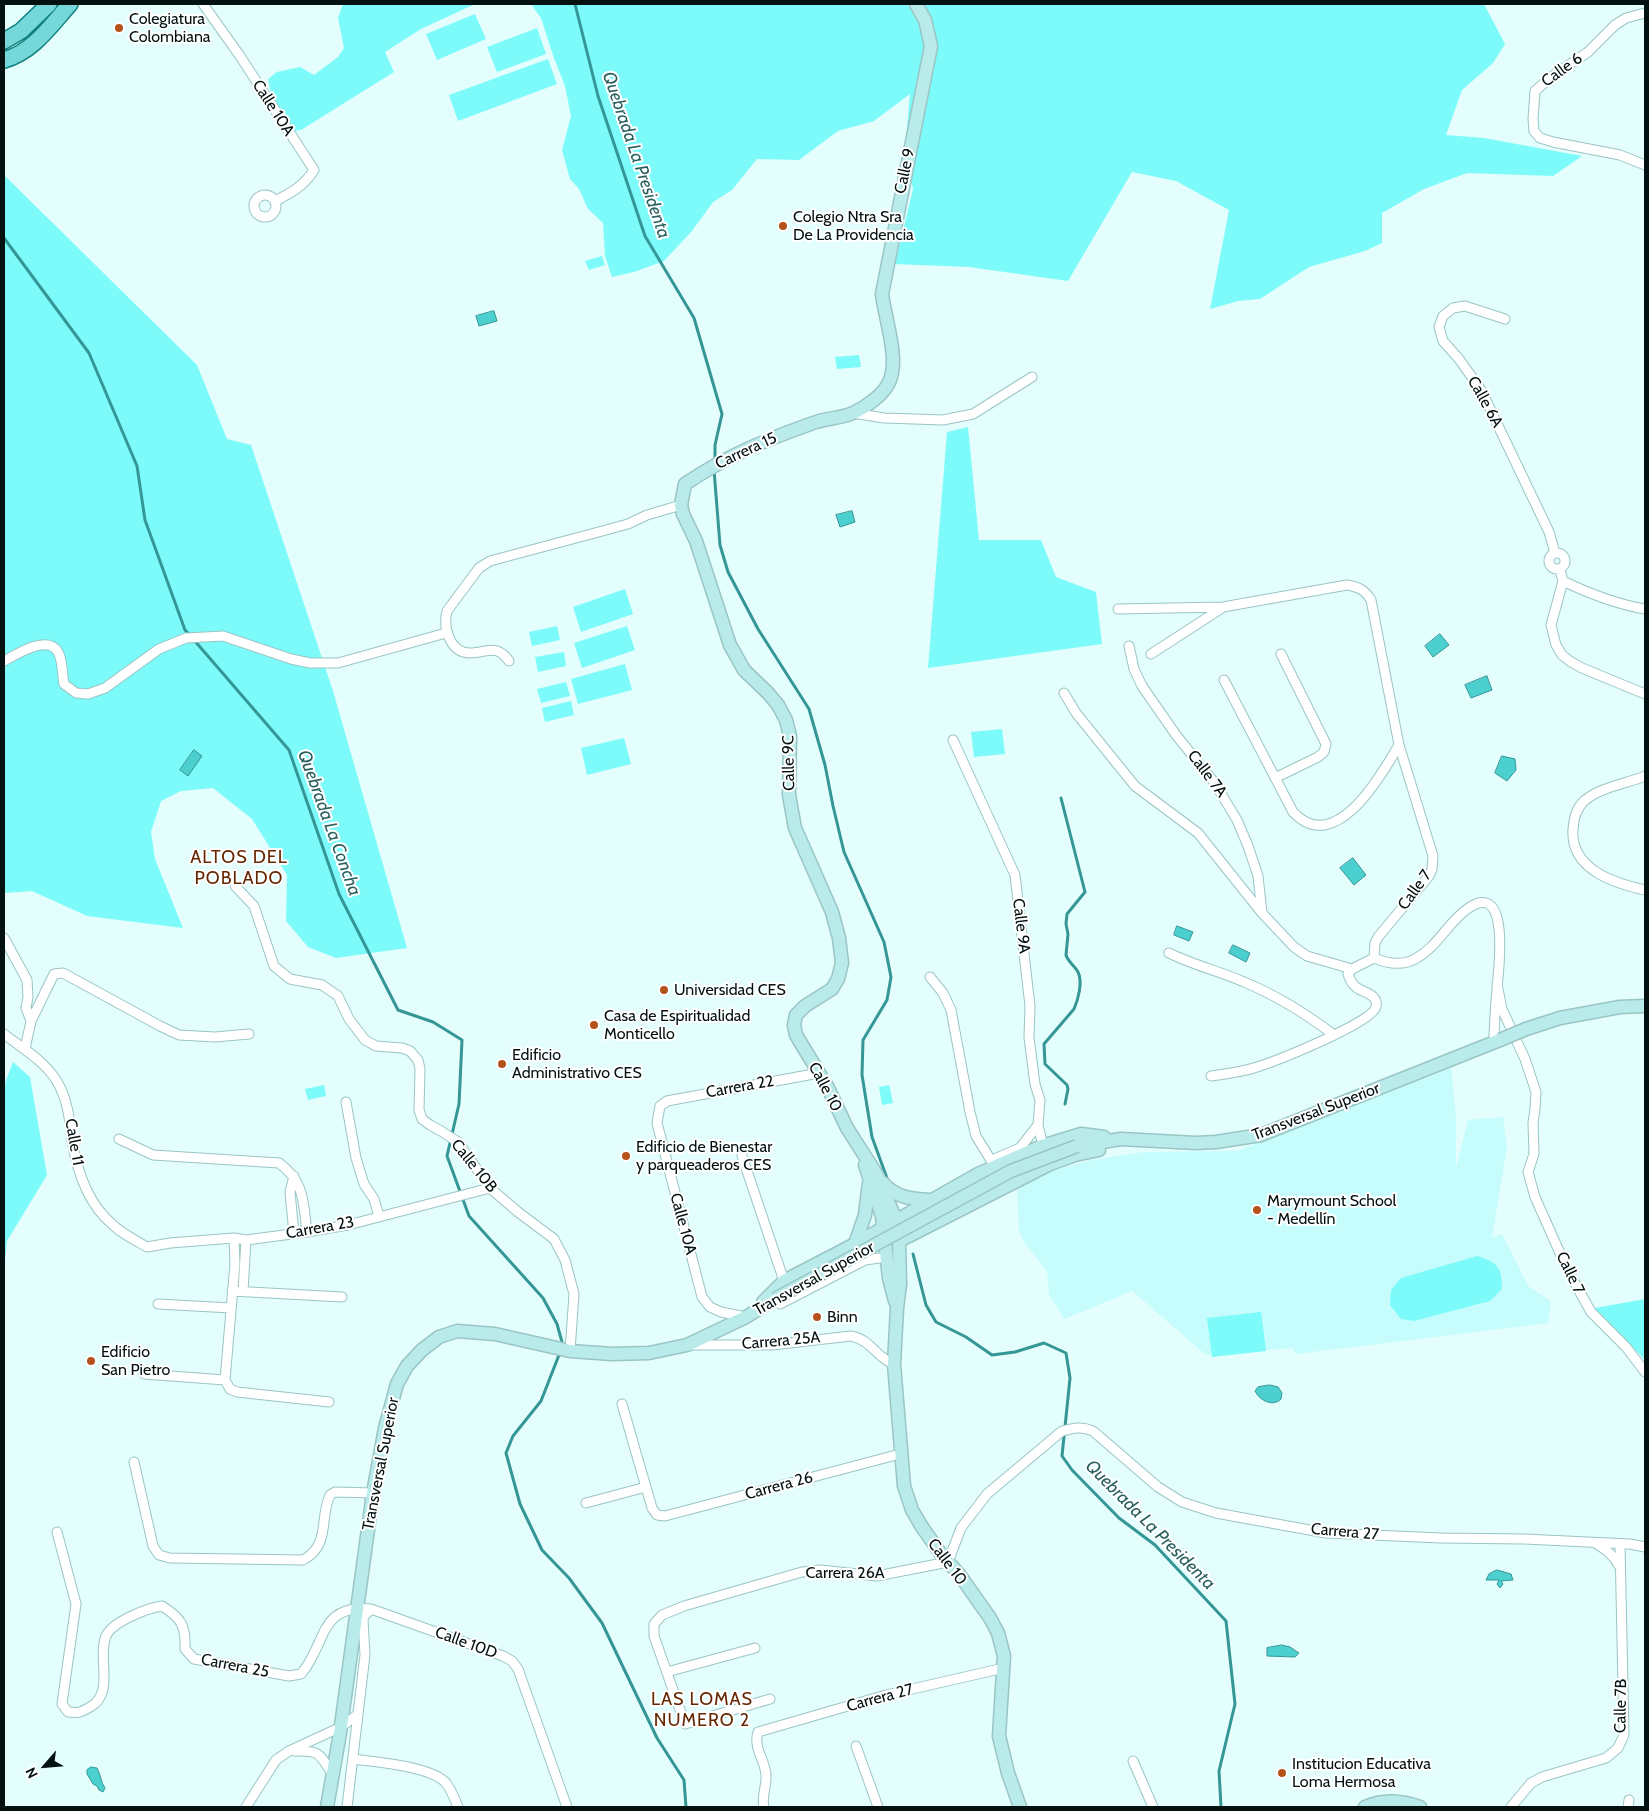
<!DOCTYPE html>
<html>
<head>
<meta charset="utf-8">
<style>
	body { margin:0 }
	#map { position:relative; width:1649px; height:1811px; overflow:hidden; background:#e3fefd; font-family:Cabin,sans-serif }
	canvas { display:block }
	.frame { position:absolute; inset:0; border:5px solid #031111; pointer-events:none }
	.north { position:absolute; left:20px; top:1741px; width:50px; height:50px; -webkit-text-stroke:4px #fff; paint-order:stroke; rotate:243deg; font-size:14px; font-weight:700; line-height:20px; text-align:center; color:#031111 }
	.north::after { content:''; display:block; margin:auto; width:18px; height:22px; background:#031111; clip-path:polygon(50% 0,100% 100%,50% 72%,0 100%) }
</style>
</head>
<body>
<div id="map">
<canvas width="1649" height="1811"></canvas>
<div class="frame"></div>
<div class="north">N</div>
</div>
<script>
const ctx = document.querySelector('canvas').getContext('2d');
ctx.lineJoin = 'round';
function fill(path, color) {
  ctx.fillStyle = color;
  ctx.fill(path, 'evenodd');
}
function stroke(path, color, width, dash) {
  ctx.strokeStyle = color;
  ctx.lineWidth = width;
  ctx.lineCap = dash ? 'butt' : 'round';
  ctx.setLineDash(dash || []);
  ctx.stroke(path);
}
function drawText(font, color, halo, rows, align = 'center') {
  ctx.font = font + ' Cabin,sans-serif';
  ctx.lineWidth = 4;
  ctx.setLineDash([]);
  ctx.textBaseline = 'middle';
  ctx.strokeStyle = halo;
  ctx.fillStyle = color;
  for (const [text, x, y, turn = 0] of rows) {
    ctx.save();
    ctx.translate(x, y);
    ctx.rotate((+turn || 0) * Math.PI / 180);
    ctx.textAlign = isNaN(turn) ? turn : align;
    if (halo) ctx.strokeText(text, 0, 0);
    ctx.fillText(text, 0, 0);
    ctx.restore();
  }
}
fill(new Path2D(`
	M 1451,1068 L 1456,1117 L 1456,1168 L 1468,1120 L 1503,1117 L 1507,1147 L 1492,1238 L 1502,1234 L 1528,1286 L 1551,1301 L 1548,1323 L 1296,1354 L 1292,1348 L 1206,1355 L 1132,1291 L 1064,1319 L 1049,1294 L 1047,1271 L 1025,1244 L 1019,1231 L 1017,1189 L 1044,1173 L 1092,1160 L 1143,1152 L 1237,1151 Z`), '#c6fcfc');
fill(new Path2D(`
	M 343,4 L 475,4 L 421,29 L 385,52 L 394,72 L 301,130 L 294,131 L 271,93 L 268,79 L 277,72 L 300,67 L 314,75 L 338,57 L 344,48 L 338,18 Z
	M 531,4 L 1484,4 L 1505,44 L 1493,63 L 1462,90 L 1446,135 L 1484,138 L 1582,156 L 1553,176 L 1467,173 L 1424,189 L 1382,213 L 1382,243 L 1365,251 L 1309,267 L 1260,299 L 1238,301 L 1210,309 L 1229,210 L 1176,181 L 1132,172 L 1068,281 L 969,267 L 895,264 L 913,189 L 905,151 L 910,94 L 874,121 L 838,131 L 799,160 L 757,159 L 732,190 L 713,202 L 692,231 L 664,261 L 634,272 L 612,277 L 605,256 L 603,223 L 588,209 L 579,189 L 570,179 L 562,150 L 571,116 L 565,86 L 554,58 L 541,18 Z
	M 475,14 L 486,39 L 437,60 L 426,34 Z
	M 537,28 L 546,54 L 497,72 L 487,47 Z
	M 548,59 L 557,84 L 458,121 L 449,95 Z
	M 4,175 L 197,365 L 227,439 L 251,445 L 333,691 L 407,948 L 336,958 L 308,947 L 286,921 L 287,875 L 252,819 L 213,788 L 181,791 L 161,801 L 151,832 L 155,859 L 183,928 L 87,916 L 32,891 L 4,893 Z
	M 602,256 L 605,265 L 589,270 L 585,261 Z
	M 859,355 L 861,367 L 837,369 L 835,357 Z
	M 968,427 L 979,540 L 1041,540 L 1056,577 L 1096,592 L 1102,644 L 928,668 L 947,432 Z
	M 625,589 L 633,614 L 581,632 L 573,607 Z
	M 557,626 L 560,640 L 532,646 L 529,632 Z
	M 627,626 L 635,650 L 582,668 L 574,643 Z
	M 564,652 L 566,666 L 538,672 L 535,657 Z
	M 625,664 L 632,690 L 578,704 L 571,679 Z
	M 566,682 L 570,696 L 541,703 L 537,689 Z
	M 571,701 L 574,715 L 545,722 L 542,708 Z
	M 1002,729 L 1005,754 L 974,757 L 971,732 Z
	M 624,738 L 631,764 L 587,775 L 581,748 Z
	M 13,1062 L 30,1077 L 47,1175 L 7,1241 L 4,1271 L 4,1086 Z
	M 324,1085 L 326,1096 L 308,1100 L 305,1089 Z
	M 889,1085 L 893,1103 L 882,1105 L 879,1087 Z
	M 1477,1256 C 1497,1262 1502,1267 1502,1289 L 1490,1301 L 1414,1321 L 1401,1319 L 1390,1305 L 1391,1290 L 1401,1278 Z
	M 1645,1299 L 1645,1360 L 1595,1308 Z
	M 1261,1312 L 1266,1351 L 1212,1357 L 1207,1318 Z`), '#7dfbfb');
const water = new Path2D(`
	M 494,311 L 497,321 L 479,326 L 476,316 Z
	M 852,511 L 855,522 L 840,527 L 836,515 Z
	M 1440,634 L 1449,645 L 1433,657 L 1425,646 Z
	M 1487,676 L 1492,690 L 1471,698 L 1465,685 Z
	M 194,750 L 202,756 L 188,776 L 180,770 Z
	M 1502,756 L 1515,759 L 1516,770 L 1507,781 L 1495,773 Z
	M 1353,858 L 1366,875 L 1354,885 L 1340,868 Z
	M 1177,926 L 1193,932 L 1189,941 L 1174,935 Z
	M 1233,945 L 1250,953 L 1246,962 L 1229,953 Z
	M 1270,1385 L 1278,1387 L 1282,1393 L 1281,1399 C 1273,1407 1260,1401 1255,1391 L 1258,1387 Z
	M 1497,1570 L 1511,1574 L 1513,1580 L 1501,1581 L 1503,1584 L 1500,1588 L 1497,1584 L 1499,1580 L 1486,1580 L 1489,1574 Z
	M 1282,1645 L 1290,1647 L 1299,1653 L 1295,1657 L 1267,1656 L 1267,1648 Z
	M 91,1767 L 97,1768 C 101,1775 101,1783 105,1788 L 103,1792 L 99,1790 L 97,1786 L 93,1784 L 87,1774 L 87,1770 Z`);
fill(water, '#4bcfcf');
stroke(water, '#359696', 1);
stroke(new Path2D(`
	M 575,4 L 598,96 L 645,236 L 694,318 L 722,414 L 715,445 L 715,462
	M 4,238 L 89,353 L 137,466 L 145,520 L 185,630 L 190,635
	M 714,470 L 720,545 L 728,572 L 758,629 L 809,709 L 825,765 L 833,806 L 844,852 L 884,942 L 891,977 L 887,1000 L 863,1040 L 862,1075 L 872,1137 L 888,1181
	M 194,640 L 289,750 L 339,894 L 398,1010 L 433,1022 L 462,1040 L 459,1104 L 447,1156 L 469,1216 L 543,1298 L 557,1324 L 562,1342 L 561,1346
	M 1061,798 L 1085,892 L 1067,914 L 1066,924 L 1068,934 L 1066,955 C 1068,962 1075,966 1078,972 C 1083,982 1078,1000 1074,1009 L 1044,1044 L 1045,1064 L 1067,1085 L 1068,1089 L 1065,1104
	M 913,1254 L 926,1305 L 936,1322 L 966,1337 L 992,1355 L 1015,1352 L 1044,1343 L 1066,1353 L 1070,1378 L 1062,1456 L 1072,1470 L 1119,1518 L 1155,1545 L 1226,1621 L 1235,1704 L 1219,1771 L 1221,1807
	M 559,1355 L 541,1401 L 513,1436 L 506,1453 L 520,1504 L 542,1550 L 569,1578 L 602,1623 L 657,1738 L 684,1780 L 686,1807`), '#359696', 3);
const street = new Path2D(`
	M 203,4 L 240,56 L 314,170 C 304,186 291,193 275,201
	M 1645,13 L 1626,18 L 1615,25 L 1588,52 L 1551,77 L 1535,91 L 1533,119 L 1534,131 L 1540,138 L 1553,142 L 1620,155 L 1645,165
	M254 206a11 11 0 1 1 22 0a11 11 0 1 1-22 0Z
	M 1505,319 L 1465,306 L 1453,308 L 1443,316 L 1439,327 L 1443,341 L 1459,359 L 1481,390 L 1549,532 L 1555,553
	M 853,413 L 884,418 L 943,420 L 973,414 L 1032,377
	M1549 561a8 8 0 1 1 16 0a8 8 0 1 1-16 0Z
	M 1560,570 L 1563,581 L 1551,625 L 1556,645 L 1562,655 L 1571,662 L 1582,668 L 1645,694
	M 1563,581 C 1590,594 1615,604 1645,609
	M 1118,609 L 1223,607 L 1347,585 C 1359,587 1365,590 1371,600 L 1399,745 L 1433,856 L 1432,869 L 1429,876 L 1378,937 L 1375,943 L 1374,958
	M 1129,646 L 1134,669 L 1142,686 L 1176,735 L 1214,782 L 1237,820 L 1248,846 L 1258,876 L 1262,913
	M 1151,654 L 1222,608
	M 4,661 C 17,654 48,634 58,652 C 63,660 62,674 64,684 L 76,693 L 88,694 L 105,688 L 159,649 L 186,638 L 223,636 L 291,659 L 310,663 L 338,663 L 446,633
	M 509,661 C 496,643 487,653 470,653 C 449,653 443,626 447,611 L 479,568 L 490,561 L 606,530 L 628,524 L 647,515 L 681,505
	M 1224,680 L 1293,812 C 1335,857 1381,776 1399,745
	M 1064,693 L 1076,713 L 1135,786 L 1198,833 L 1262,913 L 1294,947 L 1307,956 L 1352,969 L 1374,958
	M 953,740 L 1015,875 L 1030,1006 L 1029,1038 L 1035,1084 L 1040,1100 L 1038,1125 L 1044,1150
	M 1645,776 C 1626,784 1600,787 1584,801 C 1576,809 1574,818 1573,829 C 1570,869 1613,883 1645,890
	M 1275,778 L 1318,757 L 1324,752 L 1326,744 L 1281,654
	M 235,886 L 254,906 L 274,966 L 290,979 L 322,985 L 338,996 L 349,1019 L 365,1040 L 376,1046 L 402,1048 L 410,1051 L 418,1060 L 420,1069 L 419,1110 L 422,1119 L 430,1125 L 441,1131 L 458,1142 L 490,1188 L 518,1212 L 554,1239 L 565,1260 L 574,1294 L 570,1351
	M 4,938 L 27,980 L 28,997 L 26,1008 L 31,1021
	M 1169,953 C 1193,965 1219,971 1244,982 C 1278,996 1305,1013 1334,1035
	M 1374,958 C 1386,963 1402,966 1415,959 C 1438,947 1449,920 1470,907 C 1505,885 1500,949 1499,966 C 1497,991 1494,1016 1494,1042
	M 930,977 L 943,993 L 951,1010 L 970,1112 L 976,1136 L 997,1170
	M 1497,984 L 1502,1009 L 1525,1059 L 1536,1092 L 1535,1109 L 1533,1123 L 1534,1154 L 1528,1172 L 1535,1197 L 1567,1269 L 1591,1312 L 1626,1347 L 1645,1372
	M 4,1034 C 23,1049 47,1062 59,1085 C 68,1102 70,1122 72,1140 C 77,1171 87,1203 112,1224 C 122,1234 135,1240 147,1247 L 170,1243 L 234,1238 L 246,1240 L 307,1232 L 348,1225 L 490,1188
	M 25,1049 L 31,1021 L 54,974 L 63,973 L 160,1026 L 179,1035 L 215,1037 L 249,1034
	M 1211,1076 C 1226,1074 1242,1072 1257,1067 C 1276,1061 1372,1023 1376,1007 C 1379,994 1363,993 1356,987 C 1351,984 1350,979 1348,974 L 1352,969
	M 346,1102 L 356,1158 L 364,1184 L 374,1199 L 379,1216
	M 119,1139 L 153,1155 L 279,1163 C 305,1182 303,1202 307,1232
	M 742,1156 L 784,1281
	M 992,1160 L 1020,1148 L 1038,1125
	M 294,1176 L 290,1192 L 294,1234
	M 234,1238 L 235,1264 L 225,1380 L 230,1389 L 237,1392 L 329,1402
	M 232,1291 L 342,1297
	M 243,1291 L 246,1240
	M 158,1304 L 231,1308
	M 780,1304 L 865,1260 L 887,1257
	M 746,1317 L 721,1312 L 710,1307 L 702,1297 L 657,1123 L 660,1106 L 667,1101 L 819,1073
	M 690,1345 L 772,1345 L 851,1336 C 872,1340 875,1357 894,1364
	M 144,1374 L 225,1380
	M 622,1404 L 652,1508 L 657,1515 L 665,1516 L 900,1454
	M 134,1462 L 153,1546 L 159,1555 L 170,1558 L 303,1560 C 331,1545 319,1518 330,1495 L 335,1492 L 373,1493
	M 586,1503 L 646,1487
	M 57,1532 L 76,1604 L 62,1704 L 68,1712 C 79,1713 80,1713 90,1707 C 115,1694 97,1657 106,1636 C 112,1622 147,1608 162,1606 C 181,1618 186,1625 185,1649 L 194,1659 L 289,1676 L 301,1674 C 327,1644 318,1604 371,1609 L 503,1656 L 512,1661 L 518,1669 L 567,1807
	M 1595,1543 C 1605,1549 1614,1555 1619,1566
	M 667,1672 L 755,1648
	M 770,1699 L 685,1724 L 654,1636 L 654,1624 L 662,1615 L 684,1606 L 802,1572 L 820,1570 L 877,1576 L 948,1562 L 961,1528 L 987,1494 L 1062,1431 C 1074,1428 1082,1426 1093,1431 L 1158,1487 L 1182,1502 L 1216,1513 L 1326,1533 L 1441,1538 L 1524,1539 L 1630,1544 L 1645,1547
	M 856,1746 L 878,1807
	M 294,1751 C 321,1750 319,1754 333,1775
	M 353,1759 C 375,1762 431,1766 446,1783 C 451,1789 455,1800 458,1807
	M 1133,1761 L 1153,1807
	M 246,1807 L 276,1760 L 289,1751 L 341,1727 L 358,1714
	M 347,1807 L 365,1655 L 363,1619 L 365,1615 L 371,1609
	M 764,1807 C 761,1796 767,1786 766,1775 C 765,1759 753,1749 758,1732 L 886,1695 L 1004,1668
	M 1511,1807 L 1531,1783 L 1542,1777 L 1606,1758 L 1618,1748 L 1624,1735 L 1620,1544
	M 1628,1807 L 1629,1800`);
const secondary = new Path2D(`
	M 916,4 L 925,20 L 931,46 L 882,294 C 885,319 899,357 890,380 C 885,394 866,407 853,413 C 842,418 828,418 816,422 C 768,439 728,455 685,484 L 681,505 L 683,514 L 696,541 L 730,645 L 744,670 L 768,693 L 778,705 L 786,720 L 790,736 L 789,795 L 795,828 L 832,912 L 839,938 L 842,963 L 838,979 L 832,989 L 805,1006 L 796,1015 L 794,1025 L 796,1035 L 828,1088 L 847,1128 L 877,1175 L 896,1220 L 899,1241 L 900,1284 L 897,1308 L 894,1364 L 904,1486 L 912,1510 L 922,1527 L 941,1554 L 959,1574 L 990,1618 L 998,1633 L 1004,1656 L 999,1736 L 1008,1773 L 1020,1807
	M 1526,1029 L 1560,1018 L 1620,1007 L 1645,1006
	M 1077,1146 L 1121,1139 L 1196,1143 L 1216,1142 L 1261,1135 L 1500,1040
	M 865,1165 L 882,1216 L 889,1278 L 895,1301
	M 883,1183 C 896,1198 912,1199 930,1200
	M 899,1241 L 1050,1164 L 1075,1155 L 1099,1150
	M 855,1244 L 865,1215 L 869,1183
	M 763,1302 L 784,1281 L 855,1244 L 978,1174 L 1042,1146 L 1081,1134 L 1104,1137
	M 327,1807 L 340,1733 L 373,1493 L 385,1428 L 397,1384 L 407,1366 L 422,1350 L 439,1337 L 457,1331 L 495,1334 L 570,1351 L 612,1354 L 649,1353 L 687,1345 L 746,1317 L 775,1299
	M 1365,1807 C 1383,1799 1401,1800 1420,1807`);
const primary = new Path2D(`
	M 4,41 L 21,31 L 49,4
	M 4,60 C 33,52 51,25 70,4`);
stroke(street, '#9ac5c5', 11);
stroke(secondary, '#9ac5c5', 15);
stroke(primary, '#118081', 18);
stroke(street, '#fff', 9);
stroke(secondary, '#baebeb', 12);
stroke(primary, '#75d7d7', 15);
const secondaryBridge = new Path2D(`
	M 1500,1040 L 1526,1029
	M 775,1299 L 1011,1171 L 1077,1146`);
stroke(secondaryBridge, '#9ac5c5', 15, []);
stroke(secondaryBridge, '#baebeb', 12);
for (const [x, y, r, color] of [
	[119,28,5,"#b55219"],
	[783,226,5,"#b55219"],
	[664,990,5,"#b55219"],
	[594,1025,5,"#b55219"],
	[502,1064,5,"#b55219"],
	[626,1156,5,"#b55219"],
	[1257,1210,5,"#b55219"],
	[817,1317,5,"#b55219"],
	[91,1361,5,"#b55219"],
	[1282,1773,5,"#b55219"]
]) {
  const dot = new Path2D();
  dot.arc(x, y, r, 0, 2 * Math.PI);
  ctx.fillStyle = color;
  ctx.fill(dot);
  stroke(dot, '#fff', 2);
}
drawText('16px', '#031111', '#fff', [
	["Colegiatura",129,19],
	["Colombiana",129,37],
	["Colegio Ntra Sra",793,217],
	["De La Providencia",793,235],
	["Universidad CES",674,990],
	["Casa de Espiritualidad",604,1016],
	["Monticello",604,1034],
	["Edificio",512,1055],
	["Administrativo CES",512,1073],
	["Edificio de Bienestar",636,1147],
	["y parqueaderos CES",636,1165],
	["Marymount School",1267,1201],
	["- Medellín",1267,1219],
	["Binn",827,1317],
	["Edificio",101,1352],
	["San Pietro",101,1370],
	["Institucion Educativa",1292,1764],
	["Loma Hermosa",1292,1782]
], 'left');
drawText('16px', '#031111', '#fff', [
	["Calle 6",1562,70,-36],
	["Calle 10A",273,108,57],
	["Calle 9",905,171,-78],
	["Calle 6A",1485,402,61],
	["Carrera 15",746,451,-25],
	["Calle 9C",789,763,-91],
	["Calle 7A",1207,774,53],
	["Calle 7",1415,890,-54],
	["Calle 9A",1021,926,83],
	["Carrera 22",740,1087,-10],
	["Calle 10",825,1087,62],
	["Transversal Superior",1316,1112,-21],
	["Calle 11",74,1142,80],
	["Calle 10B",474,1166,51],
	["Calle 10A",683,1224,75],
	["Carrera 23",320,1228,-10],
	["Calle 7",1570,1273,64],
	["Transversal Superior",814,1279,-29],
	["Carrera 25A",781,1341,-5],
	["Transversal Superior",381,1464,-79],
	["Carrera 26",779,1486,-15],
	["Carrera 27",1345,1532,5],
	["Calle 10",947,1562,53],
	["Carrera 26A",845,1573],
	["Calle 10D",466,1643,20],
	["Carrera 25",235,1666,11],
	["Carrera 27",880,1698,-15],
	["Calle 7B",1621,1706,-89]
]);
drawText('italic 18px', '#295f5f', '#fff', [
	["Quebrada La Presidenta",636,155,71],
	["Quebrada La Concha",329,823,70],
	["Quebrada La Presidenta",1150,1525,45]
]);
ctx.letterSpacing = '1px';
drawText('18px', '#652702', '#fff', [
	["ALTOS DEL",239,858],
	["POBLADO",239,879],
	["LAS LOMAS",702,1700],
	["NUMERO 2",702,1721]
]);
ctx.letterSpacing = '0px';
</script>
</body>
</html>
